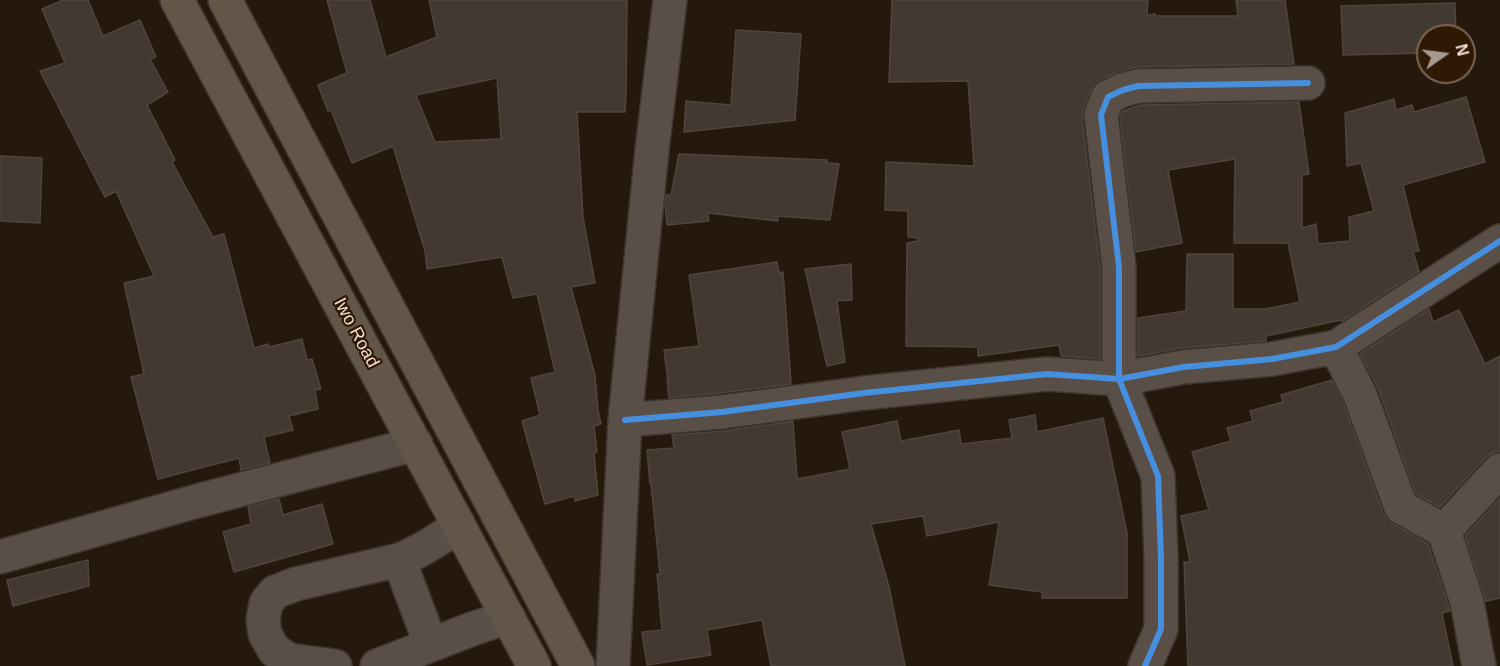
<!DOCTYPE html>
<html>
<head>
<meta charset="utf-8">
<style>
	body { margin:0 }
	#map { position:relative; width:1500px; height:666px; overflow:hidden; background:#25190e; font-family:Helvetica,sans-serif }
	canvas { display:block }
	.north { position:absolute; left:1416px; top:24px; width:60px; height:60px; box-sizing:border-box; background:#2f1804; border:2px solid #7c6756; border-radius:50%; rotate:76deg; font-size:16px; font-weight:700; line-height:24px; text-align:center; color:#efded2 }
	.north::after { content:''; display:block; margin:auto; width:21px; height:27px; background:#a8998d; clip-path:polygon(50% 0,100% 100%,50% 72%,0 100%) }
</style>
</head>
<body>
<div id="map">
<canvas width="1500" height="666"></canvas>
<div class="north">N</div>
</div>
<script>
const ctx = document.querySelector('canvas').getContext('2d');
ctx.lineJoin = 'round';
function fill(path, color) {
  ctx.fillStyle = color;
  ctx.fill(path, 'evenodd');
}
function stroke(path, color, width, dash) {
  ctx.strokeStyle = color;
  ctx.lineWidth = width;
  ctx.lineCap = dash ? 'butt' : 'round';
  ctx.setLineDash(dash || []);
  ctx.stroke(path);
}
function drawText(font, color, halo, rows, align = 'center') {
  ctx.font = font + ' Helvetica,sans-serif';
  ctx.lineWidth = 4.5;
  ctx.setLineDash([]);
  ctx.textBaseline = 'middle';
  ctx.strokeStyle = halo;
  ctx.fillStyle = color;
  for (const [text, x, y, turn = 0] of rows) {
    ctx.save();
    ctx.translate(x, y);
    ctx.rotate((+turn || 0) * Math.PI / 180);
    ctx.textAlign = isNaN(turn) ? turn : align;
    if (halo) ctx.strokeText(text, 0, 0);
    ctx.fillText(text, 0, 0);
    ctx.restore();
  }
}
const building = new Path2D(`
	M 63,0 L 88,0 L 103,36 L 140,20 L 156,57 L 150,59 L 168,92 L 147,105 L 175,160 L 172,162 L 213,237 L 224,234 L 254,348 L 268,344 L 269,347 L 302,339 L 307,360 L 312,359 L 321,389 L 315,390 L 318,409 L 289,416 L 293,430 L 264,437 L 270,463 L 241,470 L 239,458 L 158,479 L 131,377 L 144,374 L 124,283 L 154,276 L 116,191 L 105,197 L 40,71 L 65,63 L 42,9 Z
	M 327,0 L 370,0 L 386,57 L 437,37 L 429,0 L 627,0 L 626,97 L 625,112 L 577,112 L 583,217 L 595,283 L 571,287 L 595,375 L 598,410 L 601,424 L 594,426 L 597,452 L 594,453 L 598,495 L 575,501 L 574,496 L 545,504 L 522,421 L 540,415 L 531,378 L 555,372 L 537,294 L 513,298 L 502,257 L 427,269 L 425,251 L 393,146 L 352,163 L 331,110 L 328,111 L 318,85 L 347,73 ZM 497,78 L 501,139 L 435,142 L 416,95 Z
	M 892,0 L 1148,0 L 1147,15 L 1155,14 L 1155,16 L 1238,16 L 1236,0 L 1285,0 L 1294,64 L 1137,67 L 1118,72 L 1100,80 L 1091,90 L 1084,108 L 1082,117 L 1100,268 L 1100,359 L 1061,356 L 1059,345 L 978,356 L 978,347 L 906,346 L 907,243 L 918,241 L 918,238 L 908,237 L 908,211 L 885,210 L 886,162 L 974,166 L 968,81 L 889,82 Z
	M 1455,3 L 1456,36 L 1428,36 L 1428,53 L 1343,55 L 1341,6 Z
	M 736,30 L 801,34 L 795,120 L 684,132 L 686,101 L 731,105 Z
	M 1466,97 L 1485,162 L 1403,185 L 1419,251 L 1413,252 L 1419,271 L 1342,321 L 1341,320 L 1266,336 L 1266,341 L 1182,348 L 1138,356 L 1138,318 L 1186,311 L 1187,254 L 1233,254 L 1233,309 L 1265,309 L 1300,302 L 1288,243 L 1234,243 L 1235,159 L 1168,170 L 1182,243 L 1136,252 L 1120,117 L 1123,111 L 1141,105 L 1299,102 L 1309,174 L 1302,175 L 1302,228 L 1316,224 L 1318,244 L 1350,241 L 1349,217 L 1374,211 L 1361,163 L 1347,166 L 1345,113 L 1394,99 L 1396,110 L 1412,105 L 1414,112 Z
	M 679,154 L 827,160 L 827,163 L 839,164 L 830,220 L 778,216 L 778,221 L 708,213 L 709,221 L 667,225 L 665,204 L 666,195 L 671,195 Z
	M 0,156 L 42,158 L 40,223 L 0,221 Z
	M 777,262 L 779,273 L 783,272 L 791,384 L 720,393 L 669,398 L 667,380 L 668,380 L 664,350 L 699,346 L 689,275 Z
	M 851,264 L 852,300 L 837,301 L 845,362 L 827,366 L 805,269 Z
	M 1429,309 L 1433,322 L 1459,310 L 1485,364 L 1500,356 L 1500,452 L 1494,452 L 1486,457 L 1440,507 L 1416,494 L 1378,388 L 1360,354 Z
	M 1332,380 L 1343,402 L 1383,513 L 1392,523 L 1428,544 L 1449,607 L 1450,611 L 1442,613 L 1453,666 L 1188,666 L 1184,562 L 1190,562 L 1181,516 L 1209,510 L 1192,452 L 1231,441 L 1227,428 L 1253,421 L 1250,411 L 1283,402 L 1281,395 Z
	M 1035,415 L 1037,432 L 1103,418 L 1127,533 L 1127,598 L 1042,598 L 1042,592 L 989,585 L 999,522 L 927,536 L 923,516 L 871,524 L 889,587 L 905,666 L 771,666 L 762,620 L 707,630 L 711,655 L 647,665 L 642,632 L 662,630 L 657,574 L 660,574 L 651,484 L 650,484 L 647,450 L 674,448 L 672,435 L 724,431 L 793,421 L 797,479 L 850,469 L 842,432 L 897,421 L 901,441 L 959,430 L 961,444 L 1012,438 L 1009,420 Z
	M 1500,498 L 1500,598 L 1486,601 L 1465,536 Z
	M 279,499 L 283,515 L 322,504 L 333,544 L 234,572 L 223,532 L 251,524 L 248,507 Z
	M 88,560 L 89,586 L 13,606 L 7,580 Z`);
fill(building, '#443930');
stroke(building, '#50453c', 1.5);
const minor = new Path2D(`
	M 1336,347 L 1360,395 L 1401,507 L 1444,531 L 1467,602 L 1479,666
	M 625,420 L 722,412 L 864,393 L 1047,374 L 1119,379 L 1184,367 L 1272,359 L 1336,347 L 1500,241
	M 1444,531 L 1500,470
	M 0,557 L 197,501 L 416,444
	M 399,560 L 431,645
	M 335,666 L 289,660 L 274,650 L 265,634 L 263,620 L 266,603 L 275,592 L 296,584 L 399,560 C 422,551 440,539 459,525
	M 377,666 L 472,629 L 508,617
	M 613,666 L 625,420 L 652,150 L 670,0
	M 1145,666 L 1161,629 L 1161,558 L 1158,476 L 1119,379 L 1119,267 L 1101,115 L 1108,97 L 1123,90 L 1138,86 L 1308,83`);
const major = new Path2D(`
	M 177,0 L 534,666
	M 225,0 L 578,666`);
stroke(minor, '#40352e', 36);
stroke(major, '#40352e', 36);
stroke(minor, '#5a4f47', 33);
stroke(major, '#615648', 33);
stroke(new Path2D(`
	M 625,420 L 722,412 L 864,393 L 1047,374 L 1119,379 L 1184,367 L 1272,359 L 1336,347 L 1500,241
	M 1145,666 L 1161,629 L 1161,558 L 1158,476 L 1119,379 L 1119,267 L 1101,115 L 1108,97 L 1123,90 L 1138,86 L 1308,83`), '#468fdf', 6);
drawText('18px', '#efded2', '#2f1804', [
	["Iwo Road",356,333,62]
]);
</script>
</body>
</html>
